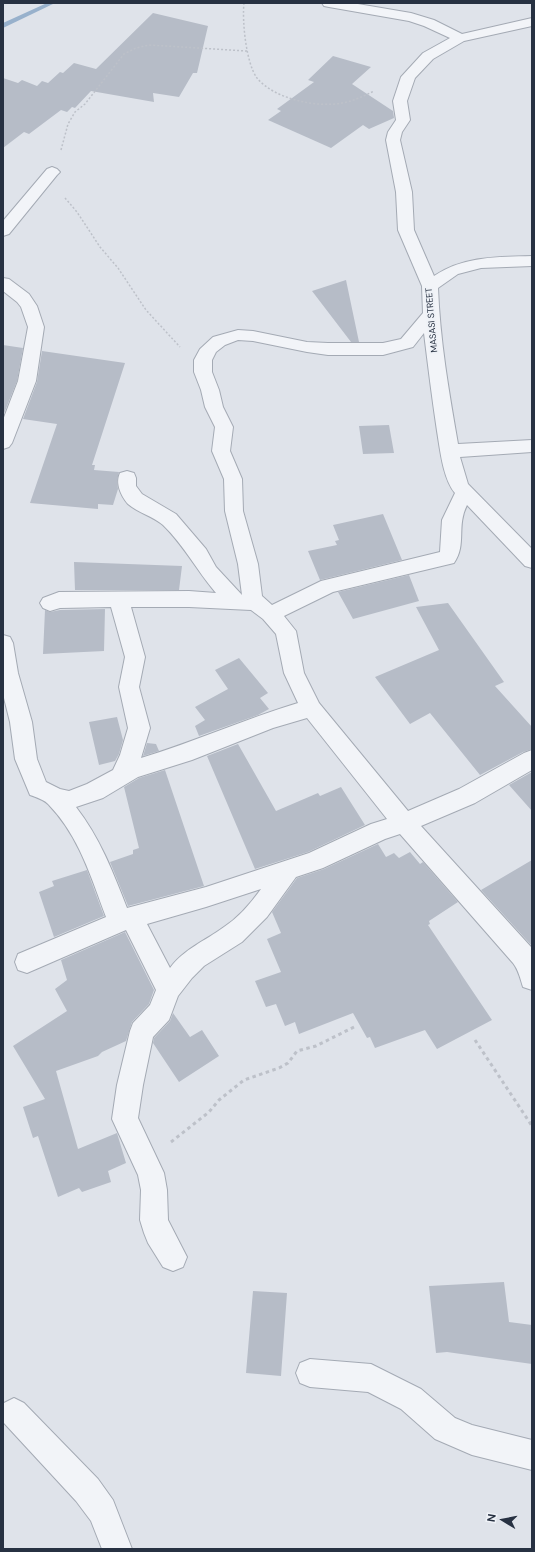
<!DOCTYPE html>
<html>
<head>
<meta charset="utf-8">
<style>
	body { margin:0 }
	#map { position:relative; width:535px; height:1552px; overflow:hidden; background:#dfe3ea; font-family:"DM Sans",sans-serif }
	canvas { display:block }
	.frame { position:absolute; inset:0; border:4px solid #273142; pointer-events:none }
	.north { position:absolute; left:483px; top:1500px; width:40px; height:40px; -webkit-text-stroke:3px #eff2f7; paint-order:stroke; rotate:280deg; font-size:11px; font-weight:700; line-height:16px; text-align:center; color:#273142 }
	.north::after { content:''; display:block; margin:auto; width:14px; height:18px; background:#273142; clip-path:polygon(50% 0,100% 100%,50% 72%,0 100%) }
</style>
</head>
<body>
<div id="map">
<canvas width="535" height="1552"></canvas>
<div class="frame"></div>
<div class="north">N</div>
</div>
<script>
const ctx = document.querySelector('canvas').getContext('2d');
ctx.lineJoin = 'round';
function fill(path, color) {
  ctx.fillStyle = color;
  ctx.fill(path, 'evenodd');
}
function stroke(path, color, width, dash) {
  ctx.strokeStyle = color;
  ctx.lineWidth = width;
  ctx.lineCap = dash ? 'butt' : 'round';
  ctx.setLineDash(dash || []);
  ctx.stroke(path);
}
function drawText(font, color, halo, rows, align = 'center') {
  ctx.font = font + ' "DM Sans",sans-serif';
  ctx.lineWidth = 4;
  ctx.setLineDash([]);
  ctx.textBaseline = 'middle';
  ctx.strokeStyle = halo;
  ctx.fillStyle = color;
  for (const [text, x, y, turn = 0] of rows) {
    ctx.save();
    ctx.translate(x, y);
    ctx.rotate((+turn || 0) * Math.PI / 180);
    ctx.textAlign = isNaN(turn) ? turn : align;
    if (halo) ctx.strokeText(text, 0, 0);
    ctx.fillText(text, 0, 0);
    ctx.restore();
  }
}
fill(new Path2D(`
	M 47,3 L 55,3 L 3,28 L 3,23 Z`), '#98b1cc');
fill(new Path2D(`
	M 153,13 L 208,26 L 197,73 L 193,73 L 179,97 L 153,93 L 154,102 L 91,91 L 75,108 L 72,107 L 67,112 L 61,110 L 29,134 L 24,132 L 3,148 L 3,78 L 18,83 L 22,80 L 37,86 L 42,81 L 48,83 L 60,72 L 63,73 L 74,63 L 96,69 Z
	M 333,56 L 371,67 L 352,84 L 393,111 L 394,118 L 369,129 L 363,125 L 331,148 L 268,120 L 281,111 L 277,109 L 314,82 L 308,80 Z
	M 346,280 L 359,342 L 351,342 L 312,291 Z
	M 3,345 L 23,348 L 17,381 L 3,416 Z
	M 42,351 L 125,363 L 92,465 L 95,465 L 94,470 L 119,472 L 117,481 L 118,489 L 113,505 L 98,504 L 98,509 L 30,503 L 57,424 L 23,419 L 37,382 Z
	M 389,425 L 394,453 L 363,454 L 359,426 Z
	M 383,514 L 402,560 L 320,580 L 308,551 L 337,545 L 335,541 L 339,540 L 333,525 Z
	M 74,562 L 182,566 L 179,590 L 75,590 Z
	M 409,575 L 419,601 L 353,619 L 338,592 Z
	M 448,603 L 504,682 L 495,686 L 532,727 L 532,749 L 523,752 L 480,775 L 430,713 L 410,724 L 375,677 L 439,650 L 416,607 Z
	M 105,609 L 104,651 L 43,654 L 45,610 L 50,612 L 60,610 Z
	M 239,658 L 268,693 L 260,698 L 269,709 L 258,715 L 199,736 L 195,726 L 205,720 L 195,707 L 228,689 L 215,670 Z
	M 117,717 L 123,740 L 119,754 L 115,761 L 99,765 L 89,722 Z
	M 147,743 L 156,744 L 159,751 L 143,756 Z
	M 238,744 L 276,811 L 318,793 L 320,796 L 341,787 L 365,825 L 308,852 L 255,869 L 207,756 Z
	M 165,770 L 204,886 L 128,906 L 110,862 L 133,854 L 133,850 L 139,848 L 124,787 L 139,778 Z
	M 532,772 L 532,811 L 509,785 Z
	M 378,844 L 386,857 L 394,853 L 399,858 L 410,852 L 420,864 L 423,862 L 458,902 L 429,921 L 430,924 L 428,925 L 492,1020 L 437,1049 L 425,1030 L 375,1048 L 370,1037 L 367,1038 L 353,1013 L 299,1034 L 295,1022 L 285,1026 L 276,1004 L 266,1007 L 255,981 L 281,972 L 267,939 L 281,933 L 272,912 L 297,878 L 324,869 Z
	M 532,860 L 532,946 L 481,890 Z
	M 87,870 L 104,916 L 54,937 L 39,892 L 54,886 L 52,881 Z
	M 125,932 L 154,990 L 149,1004 L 132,1022 L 126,1041 L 102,1052 L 98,1056 L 56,1071 L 78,1149 L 117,1133 L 126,1163 L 108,1171 L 111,1182 L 82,1192 L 79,1188 L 58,1197 L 38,1136 L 33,1138 L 23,1107 L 45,1099 L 13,1046 L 67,1011 L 55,989 L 67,980 L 61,960 Z
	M 173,1013 L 190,1037 L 202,1030 L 219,1056 L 179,1082 L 153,1043 L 154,1038 L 170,1021 Z
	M 504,1282 L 509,1322 L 532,1325 L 532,1364 L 447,1352 L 436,1353 L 429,1286 Z
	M 253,1291 L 287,1293 L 281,1376 L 246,1373 Z`), '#b6bcc7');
const minor = new Path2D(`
	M 322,3 L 352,3 L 411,13 L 434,20 L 462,34 L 532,18 L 532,26 L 464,41 L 433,59 L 415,78 L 407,101 L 410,120 L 402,132 L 400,140 L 412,192 L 414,230 L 434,276 C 464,256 497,257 532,256 L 532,266 L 481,268 L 458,274 L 438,288 C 440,341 449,392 458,444 L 532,440 L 532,452 L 460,457 L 468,484 L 532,549 L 532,568 L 525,566 L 467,505 C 456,527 467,544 454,563 L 333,592 L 284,616 L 296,631 L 304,673 L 319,703 L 408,811 L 459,789 L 524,753 L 532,750 L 532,770 L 475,803 L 421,826 L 531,947 L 532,950 L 532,990 L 523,987 C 520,978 519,971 513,963 L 400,834 L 385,839 L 323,868 L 296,877 L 267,917 L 242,942 L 204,966 L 192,978 L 178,996 L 169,1020 L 153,1037 L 143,1085 L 138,1118 L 164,1173 L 167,1190 L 168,1220 L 187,1257 L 183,1267 L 173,1271 L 163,1267 L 148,1243 L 144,1233 L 140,1220 L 141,1190 L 138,1175 L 112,1119 L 117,1085 L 130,1031 L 133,1023 L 150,1005 L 156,990 L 126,930 L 27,973 L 18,970 L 15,962 L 18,954 L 106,917 C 91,877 79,836 49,805 C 45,800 36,797 30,795 L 15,759 L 10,722 L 3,694 L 3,635 L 10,637 L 13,643 L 18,673 L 32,722 L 37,759 L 46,782 L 60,789 L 69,791 L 87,784 L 113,770 L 120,755 L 128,728 L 119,687 L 125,657 L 111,607 L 60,608 L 50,611 L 43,608 L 40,603 L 43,598 L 59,592 L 189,591 L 216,593 C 197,571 184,545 163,525 C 153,516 138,513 128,504 C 121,496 115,483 120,473 L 127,471 L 134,473 L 136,478 L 136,486 L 142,494 L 176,514 L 206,549 L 216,567 L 242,595 L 238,564 L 225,511 L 224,479 L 212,451 L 215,427 L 205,407 L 201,390 L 194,372 L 194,360 L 200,349 L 213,337 L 238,330 L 253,331 L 307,342 L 328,343 L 383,343 L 401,339 L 423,313 L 422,286 L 398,230 L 396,192 L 386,140 L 388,132 L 396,120 L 393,101 L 401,77 L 423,53 L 450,38 L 424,26 L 409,21 L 329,7 L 324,6 ZM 424,333 C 428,366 432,398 437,431 C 440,449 443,479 455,493 L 442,520 L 440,552 L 321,581 L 272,605 L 262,596 L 258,564 L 243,511 L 242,479 L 230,451 L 233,427 L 223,407 L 219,390 L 212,372 L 212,360 L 216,352 L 225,345 L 238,340 L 253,341 L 307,352 L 328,355 L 383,355 L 413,347 ZM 131,607 L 189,607 L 251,610 L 263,619 L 276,634 L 284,673 L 298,703 C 245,719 194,742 141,758 L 150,728 L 139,687 L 145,657 ZM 307,718 L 387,819 L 371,824 L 309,853 L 206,887 L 127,908 C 113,872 100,838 76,807 L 103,798 L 138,777 L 192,760 L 273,728 ZM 261,889 C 251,903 238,918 224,927 C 205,941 184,949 170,968 L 147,924 L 206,907 Z
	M 52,167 L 57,169 L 60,172 L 57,175 L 9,234 L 3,236 L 3,221 L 47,169 Z
	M 3,278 L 9,279 L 29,294 L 37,306 L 44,327 L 36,381 L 12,443 L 9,447 L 3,449 L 3,420 L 18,381 L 28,327 L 21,307 L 17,302 L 3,291 Z
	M 310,1359 L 371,1364 L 421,1389 L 455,1418 L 472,1425 L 532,1440 L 532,1470 L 472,1455 L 435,1439 L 401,1409 L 368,1392 L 310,1387 L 300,1383 L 296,1373 L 300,1363 Z
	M 14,1398 L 24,1403 L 98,1479 L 113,1500 L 132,1549 L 102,1549 L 91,1521 L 76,1501 L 4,1423 L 4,1403 Z`);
stroke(minor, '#a4aab4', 2);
stroke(new Path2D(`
	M 244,3 C 242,21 246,63 257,78 C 274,99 317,108 342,103 C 354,101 364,96 374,91
	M 61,150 L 68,124 L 75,112 L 85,104 L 124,54 L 136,48 L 149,45 L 247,51
	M 65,198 L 77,212 L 100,247 L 118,268 L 146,310 L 180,347`), '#bdc1c9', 1.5, [2, 2]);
stroke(new Path2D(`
	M 475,1040 L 532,1126
	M 171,1142 L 209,1112 L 219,1100 L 244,1080 L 279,1068 L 288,1063 L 297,1051 L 316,1046 L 354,1027`), '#bdc1c9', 3, [3.5, 3.5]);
fill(minor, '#f2f4f8');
drawText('9px', '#273142', '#eff2f7', [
	["MASASI STREET",432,320,-95]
]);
</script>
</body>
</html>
